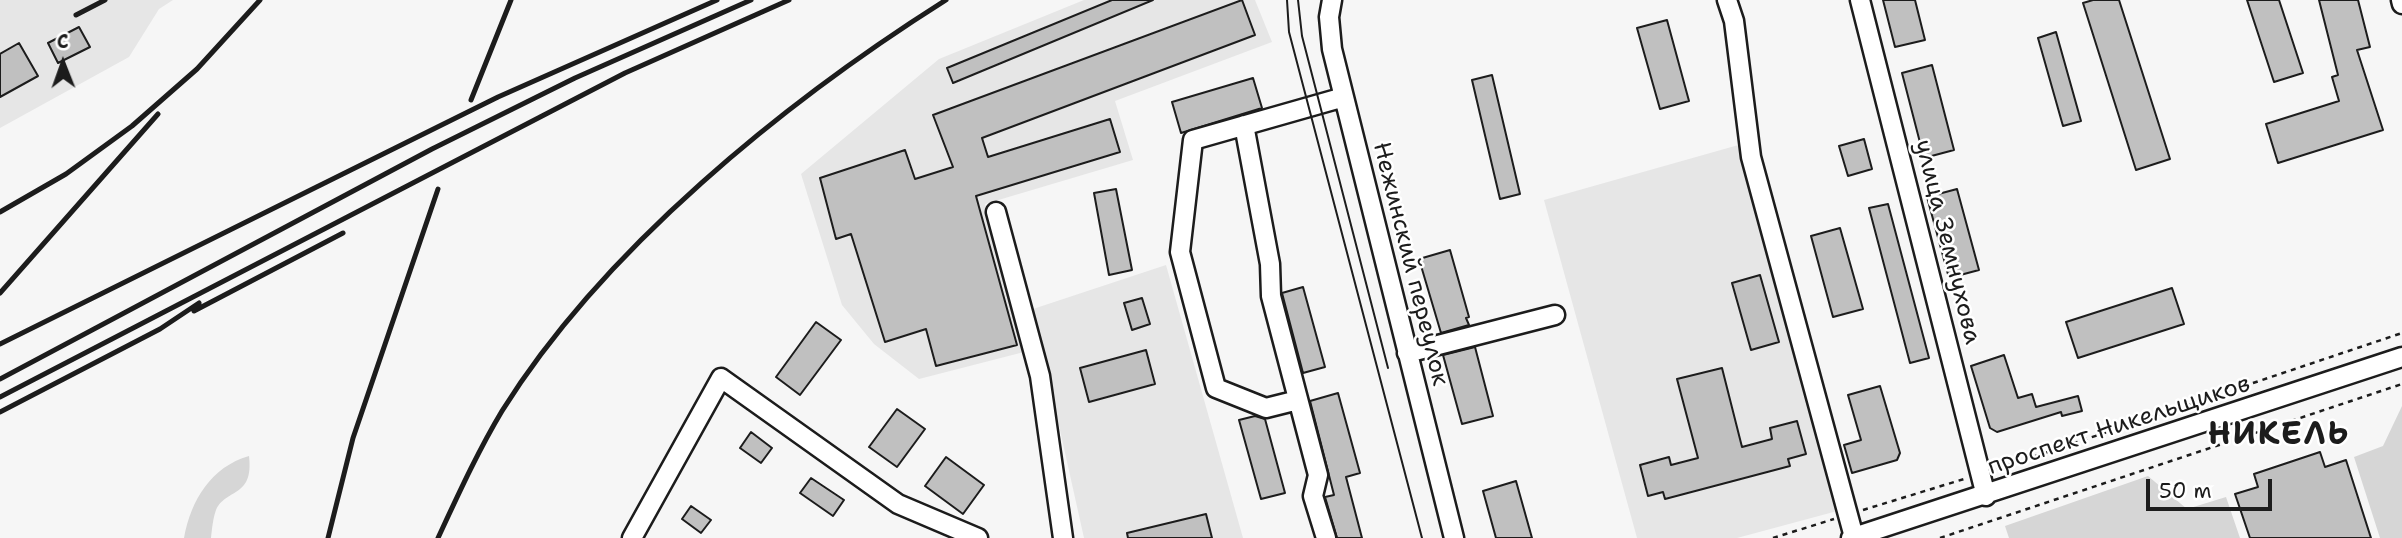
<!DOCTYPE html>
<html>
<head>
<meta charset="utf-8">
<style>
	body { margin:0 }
	#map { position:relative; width:2402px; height:538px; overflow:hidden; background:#f6f6f6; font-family:"Shantell Sans",sans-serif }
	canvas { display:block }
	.north { position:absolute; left:28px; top:28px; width:70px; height:70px; -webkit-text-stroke:5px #fff; paint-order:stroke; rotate:359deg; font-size:19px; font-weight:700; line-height:28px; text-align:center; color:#1c1c1c }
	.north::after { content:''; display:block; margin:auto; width:24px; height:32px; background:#1c1c1c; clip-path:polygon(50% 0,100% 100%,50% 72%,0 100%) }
	.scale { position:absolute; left:2146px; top:479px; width:126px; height:32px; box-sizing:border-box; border:4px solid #1c1c1c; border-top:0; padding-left:9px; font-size:21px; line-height:24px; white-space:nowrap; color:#1c1c1c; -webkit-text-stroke:5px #fff; paint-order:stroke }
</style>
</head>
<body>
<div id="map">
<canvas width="2402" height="538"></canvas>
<div class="north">С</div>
<div class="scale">50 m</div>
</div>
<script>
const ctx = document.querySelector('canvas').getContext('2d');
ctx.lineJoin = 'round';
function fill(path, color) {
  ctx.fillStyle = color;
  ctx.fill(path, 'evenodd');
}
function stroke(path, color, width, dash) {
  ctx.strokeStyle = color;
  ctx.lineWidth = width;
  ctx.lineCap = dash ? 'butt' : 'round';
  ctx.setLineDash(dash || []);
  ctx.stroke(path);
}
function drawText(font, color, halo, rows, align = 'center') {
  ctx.font = font + ' "Shantell Sans",sans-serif';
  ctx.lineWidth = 5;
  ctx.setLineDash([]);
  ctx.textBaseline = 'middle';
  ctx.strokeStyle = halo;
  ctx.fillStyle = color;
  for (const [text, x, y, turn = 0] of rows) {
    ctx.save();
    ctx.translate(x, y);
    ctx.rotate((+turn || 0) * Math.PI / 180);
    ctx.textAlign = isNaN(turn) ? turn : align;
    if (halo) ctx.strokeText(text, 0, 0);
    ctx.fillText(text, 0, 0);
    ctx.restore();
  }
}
fill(new Path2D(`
	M 0,0 L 173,0 L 159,9 L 129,57 L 0,128 Z
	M 1084,0 L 1255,0 L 1272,42 L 1115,101 L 1133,160 L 985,204 L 1024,352 L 919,379 L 874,344 L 842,305 L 801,174 L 939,59 Z
	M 1742,144 L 1841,510 L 1737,538 L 1637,538 L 1544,200 Z
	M 1166,265 L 1243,538 L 1084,538 L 1033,309 Z`), '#e6e6e6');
fill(new Path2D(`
	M 2402,406 L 2402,538 L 2380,538 L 2354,457 L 2383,446 Z
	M 249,456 C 254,498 226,488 216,510 C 213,518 212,529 211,538 L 184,538 C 191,500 211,467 249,456 Z
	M 2148,476 L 2187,509 L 2226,497 L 2240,538 L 2009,538 L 2005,526 Z`), '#d6d6d6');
const building = new Path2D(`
	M 1112,0 L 1153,0 L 953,83 L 947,68 Z
	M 1242,0 L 1255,35 L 982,138 L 988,157 L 1110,119 L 1120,152 L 976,196 L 1017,345 L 936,366 L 926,329 L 885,342 L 851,234 L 836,239 L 820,178 L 905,150 L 915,179 L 953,167 L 933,115 Z
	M 1883,0 L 1915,0 L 1925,40 L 1895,47 Z
	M 2093,0 L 2119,0 L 2170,159 L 2136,170 L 2083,3 Z
	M 2247,0 L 2279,0 L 2303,73 L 2274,82 Z
	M 2319,0 L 2358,0 L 2370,47 L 2357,50 L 2383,130 L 2278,163 L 2266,124 L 2339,101 L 2332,77 L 2338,75 Z
	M 1667,20 L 1689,101 L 1660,109 L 1637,28 Z
	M 79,27 L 90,47 L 58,63 L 48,43 Z
	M 2056,32 L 2081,121 L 2063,126 L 2038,38 Z
	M 19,43 L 38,76 L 0,97 L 0,54 Z
	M 1932,65 L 1954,150 L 1924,158 L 1902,73 Z
	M 1492,75 L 1520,194 L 1500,199 L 1472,80 Z
	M 1253,78 L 1262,108 L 1181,133 L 1172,102 Z
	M 1864,139 L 1872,169 L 1848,176 L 1839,146 Z
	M 1116,189 L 1132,270 L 1109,275 L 1094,193 Z
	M 1957,189 L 1979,270 L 1949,278 L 1927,197 Z
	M 1888,204 L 1929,358 L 1910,363 L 1869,208 Z
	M 1840,228 L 1863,309 L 1833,317 L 1811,236 Z
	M 1450,250 L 1469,317 L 1466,318 L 1469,325 L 1441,333 L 1419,259 Z
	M 1760,275 L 1779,342 L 1751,350 L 1732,283 Z
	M 1303,287 L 1325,367 L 1303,373 L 1282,293 Z
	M 2172,288 L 2184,324 L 2078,358 L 2066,322 Z
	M 1142,298 L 1150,324 L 1132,330 L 1124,303 Z
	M 816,322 L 841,340 L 800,395 L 776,377 Z
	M 1475,347 L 1493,416 L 1462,424 L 1443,355 Z
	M 1146,350 L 1155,384 L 1089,402 L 1080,368 Z
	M 2004,355 L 2018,398 L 2032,394 L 2036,407 L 2078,396 L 2082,411 L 2062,416 L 2061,412 L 1997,432 L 1990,428 L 1971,366 Z
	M 1722,368 L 1742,447 L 1772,439 L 1770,428 L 1797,421 L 1806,454 L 1788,459 L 1790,466 L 1665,499 L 1663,492 L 1648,496 L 1640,465 L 1669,457 L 1671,465 L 1698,458 L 1677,379 Z
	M 1880,386 L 1900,453 L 1897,460 L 1852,473 L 1844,445 L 1861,440 L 1848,395 Z
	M 1338,393 L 1360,473 L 1346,477 L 1362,538 L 1337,538 L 1325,497 L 1334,495 L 1310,401 Z
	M 897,409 L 925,429 L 897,467 L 869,447 Z
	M 1255,416 L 1265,419 L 1285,493 L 1261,499 L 1239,420 Z
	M 751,432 L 772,448 L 761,463 L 740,448 Z
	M 2320,452 L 2325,467 L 2346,460 L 2371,538 L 2250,538 L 2235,494 L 2258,487 L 2254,474 Z
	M 946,457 L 984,485 L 963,514 L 925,486 Z
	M 811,478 L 844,500 L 833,516 L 800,493 Z
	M 1516,481 L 1532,538 L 1496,538 L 1483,491 Z
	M 691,506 L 711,520 L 701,533 L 682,519 Z
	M 1206,514 L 1212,538 L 1128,538 L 1127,533 Z`);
fill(building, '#c0c0c0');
stroke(building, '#1c1c1c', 2);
const minor = new Path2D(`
	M 1332,0 L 1329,17 L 1332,49 L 1454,538
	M 1727,0 L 1734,21 L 1751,157 L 1854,537
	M 1860,0 L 1986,496
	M 2401,0 L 2402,4
	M 1244,125 L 1270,264 L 1271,296 L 1318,475 L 1313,496 L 1326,538
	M 996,212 L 1040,376 L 1063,538
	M 1407,353 L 1555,315
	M 1298,400 L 1266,408 L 1216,388 L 1180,252 L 1193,140 L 1344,97
	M 632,538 L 721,378 L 898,504 L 978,538
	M 1851,538 L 2402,357`);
stroke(minor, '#1c1c1c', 23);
stroke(new Path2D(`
	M 1997,469 L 2402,333
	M 1863,510 L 1964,479
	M 1773,538 L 1834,519
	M 1940,538 L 2402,384`), '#1c1c1c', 2.5, [5, 5]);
stroke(minor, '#fff', 18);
stroke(new Path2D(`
	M 1287,0 L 1289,32 L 1422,538
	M 1298,0 L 1302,36 L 1388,368`), '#1c1c1c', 2);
stroke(new Path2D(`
	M 76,15 L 105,0
	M 471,100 L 511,0
	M 0,212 L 66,174 L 132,126 L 197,69 L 260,0
	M 0,293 L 158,114
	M 194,311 L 343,233
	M 0,344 L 498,97 L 717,0
	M 0,379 L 432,149 L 575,78 L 751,0
	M 0,397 L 625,73 L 789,0
	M 0,412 L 160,329 L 199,303
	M 328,538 L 353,438 L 438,189
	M 438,538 C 458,495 478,451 502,411 C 603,249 786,101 946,0`), '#1c1c1c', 5);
drawText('24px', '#1c1c1c', '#fff', [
	["улица Земнухова",1947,242,76],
	["Нежинский переулок",1410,264,76],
	["проспект Никельщиков",2119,426,-18]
]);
ctx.letterSpacing = '2px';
drawText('bold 32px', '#1c1c1c', '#fff', [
	["НИКЕЛЬ",2279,436]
]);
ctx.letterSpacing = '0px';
</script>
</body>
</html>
